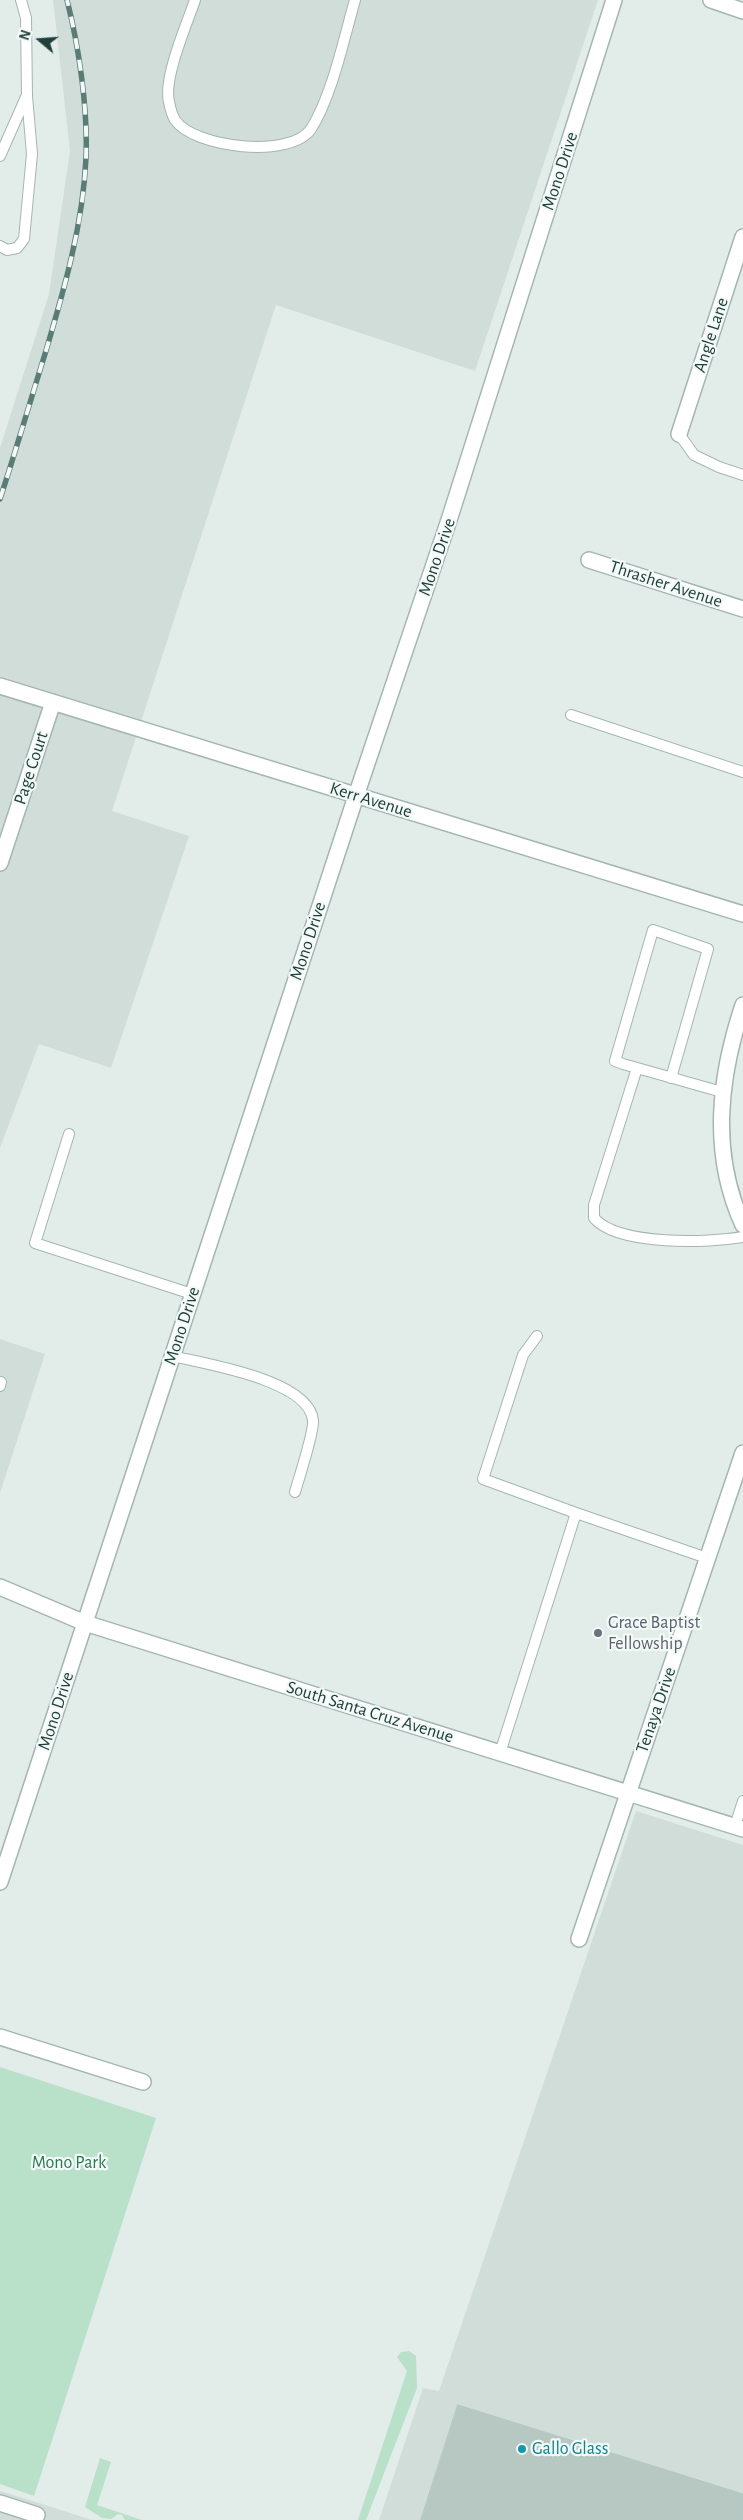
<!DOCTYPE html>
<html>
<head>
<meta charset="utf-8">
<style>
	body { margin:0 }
	#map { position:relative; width:743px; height:2520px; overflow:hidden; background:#e2edea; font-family:"Alegreya Sans",sans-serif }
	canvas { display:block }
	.north { position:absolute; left:15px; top:15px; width:50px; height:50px; -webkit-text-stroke:4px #f3f9f7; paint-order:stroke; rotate:288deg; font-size:14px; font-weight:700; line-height:20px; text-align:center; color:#20403b }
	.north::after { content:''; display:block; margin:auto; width:18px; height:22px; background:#20403b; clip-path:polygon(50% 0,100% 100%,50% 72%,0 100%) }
</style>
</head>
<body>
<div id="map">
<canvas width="743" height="2520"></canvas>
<div class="north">N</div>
</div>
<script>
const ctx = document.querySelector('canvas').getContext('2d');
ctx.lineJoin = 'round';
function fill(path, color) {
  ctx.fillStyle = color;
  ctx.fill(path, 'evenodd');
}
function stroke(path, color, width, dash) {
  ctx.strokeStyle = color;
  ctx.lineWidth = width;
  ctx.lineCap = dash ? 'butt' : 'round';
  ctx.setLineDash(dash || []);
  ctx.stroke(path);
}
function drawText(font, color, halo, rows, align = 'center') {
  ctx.font = font + ' "Alegreya Sans",sans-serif';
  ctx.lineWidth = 4.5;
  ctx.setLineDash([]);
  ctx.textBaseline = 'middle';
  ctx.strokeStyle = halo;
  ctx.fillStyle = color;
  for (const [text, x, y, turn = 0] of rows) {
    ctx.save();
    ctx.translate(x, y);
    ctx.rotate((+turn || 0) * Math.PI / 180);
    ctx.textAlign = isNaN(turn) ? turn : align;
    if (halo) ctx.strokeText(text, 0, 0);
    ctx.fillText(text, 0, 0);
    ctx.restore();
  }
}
fill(new Path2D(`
	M 53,0 L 598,0 L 475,371 L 276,305 L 112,811 L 189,836 L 111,1068 L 39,1044 L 0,1148 L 0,448 L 49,294 L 70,151 Z
	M 0,1339 L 45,1354 L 0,1493 Z
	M 636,1811 L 743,1845 L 743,2520 L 379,2520 L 423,2388 L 439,2391 Z
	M 0,2491 L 39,2503 L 92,2520 L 0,2520 Z`), '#d0ddd9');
fill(new Path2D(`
	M 0,2067 L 156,2118 L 34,2496 L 0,2484 Z
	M 409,2351 L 416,2356 L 417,2388 L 366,2520 L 358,2520 L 407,2371 L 397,2357 L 401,2352 Z
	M 100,2458 L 111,2462 L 97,2505 L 142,2520 L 125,2520 L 122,2515 L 118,2514 L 111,2519 L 102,2518 L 85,2507 Z`), '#b9e0c8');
const building = new Path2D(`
	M 458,2405 L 743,2494 L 743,2520 L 421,2520 Z`);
fill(building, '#b7c8c3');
stroke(building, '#b3c8c2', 1);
const service = new Path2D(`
	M 195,0 C 187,24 163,78 169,102 C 170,107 172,115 175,120 C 194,148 291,159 311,129 C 332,96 344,38 355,0
	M 0,156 L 26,97
	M 0,246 L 7,250 L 17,248 L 24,239 L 32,154 L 27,96 L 26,18 L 21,0
	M 679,434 L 694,455 L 719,467 L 743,475
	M 571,715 L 743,772
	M 637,1068 L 594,1205 L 594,1218 C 618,1246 709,1243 743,1237
	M 671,1078 L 708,949 L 653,930 L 615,1061 L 623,1064 L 722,1092
	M 69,1134 L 35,1243 L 192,1294
	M 537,1336 L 523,1355 L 483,1479 L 576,1513
	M 172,1356 C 205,1364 310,1380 313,1421 C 314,1432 299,1478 295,1492
	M 0,1386 L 1,1382
	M 500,1753 L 576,1513 L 707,1558
	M 735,1826 L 743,1801`);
const minor = new Path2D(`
	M 711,0 L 743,11
	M 679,434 L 743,237
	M 589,560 L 743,609
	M 0,686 L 743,914
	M 0,863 L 53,702
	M 743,1005 C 719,1077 710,1153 743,1225
	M 0,1587 L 85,1623 L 743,1829
	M 0,1882 L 356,796 L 450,517 L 614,0
	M 579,1939 L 743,1453
	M 0,2037 L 143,2082
	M 0,2503 L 37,2515`);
stroke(service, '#a4b6b2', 12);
stroke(minor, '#a4b6b2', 18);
stroke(service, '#fff', 10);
stroke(minor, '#fff', 15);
const rail = new Path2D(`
	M 0,499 C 16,450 30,402 45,354 C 64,290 83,225 86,158 C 88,109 79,47 67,0`);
stroke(rail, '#5a7c77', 5.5);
stroke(rail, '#f3f9f7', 4, [11]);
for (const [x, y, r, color] of [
	[598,1633,5,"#6b7280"],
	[522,2449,5,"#0f9aa8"]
]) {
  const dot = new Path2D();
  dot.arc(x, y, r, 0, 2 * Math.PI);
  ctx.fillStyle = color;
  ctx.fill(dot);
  stroke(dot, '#f3f9f7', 2);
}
drawText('18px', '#20403b', '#f3f9f7', [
	["Mono Drive",560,171,-72],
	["Angle Lane",711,335,-72],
	["Mono Drive",437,557,-71],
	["Thrasher Avenue",666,584,18],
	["Page Court",31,768,-72],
	["Kerr Avenue",371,800,17],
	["Mono Drive",308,941,-72],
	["Mono Drive",182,1326,-72],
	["Tenaya Drive",656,1710,-71],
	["Mono Drive",56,1711,-72],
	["South Santa Cruz Avenue",370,1712,17]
]);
drawText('18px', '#5b616d', '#f3f9f7', [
	["Grace Baptist",608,1623],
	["Fellowship",608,1644]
], 'left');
drawText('18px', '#267b51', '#f3f9f7', [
	["Mono Park",69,2163]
]);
drawText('18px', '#0d838f', '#f3f9f7', [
	["Gallo Glass",532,2449]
], 'left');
</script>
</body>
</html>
